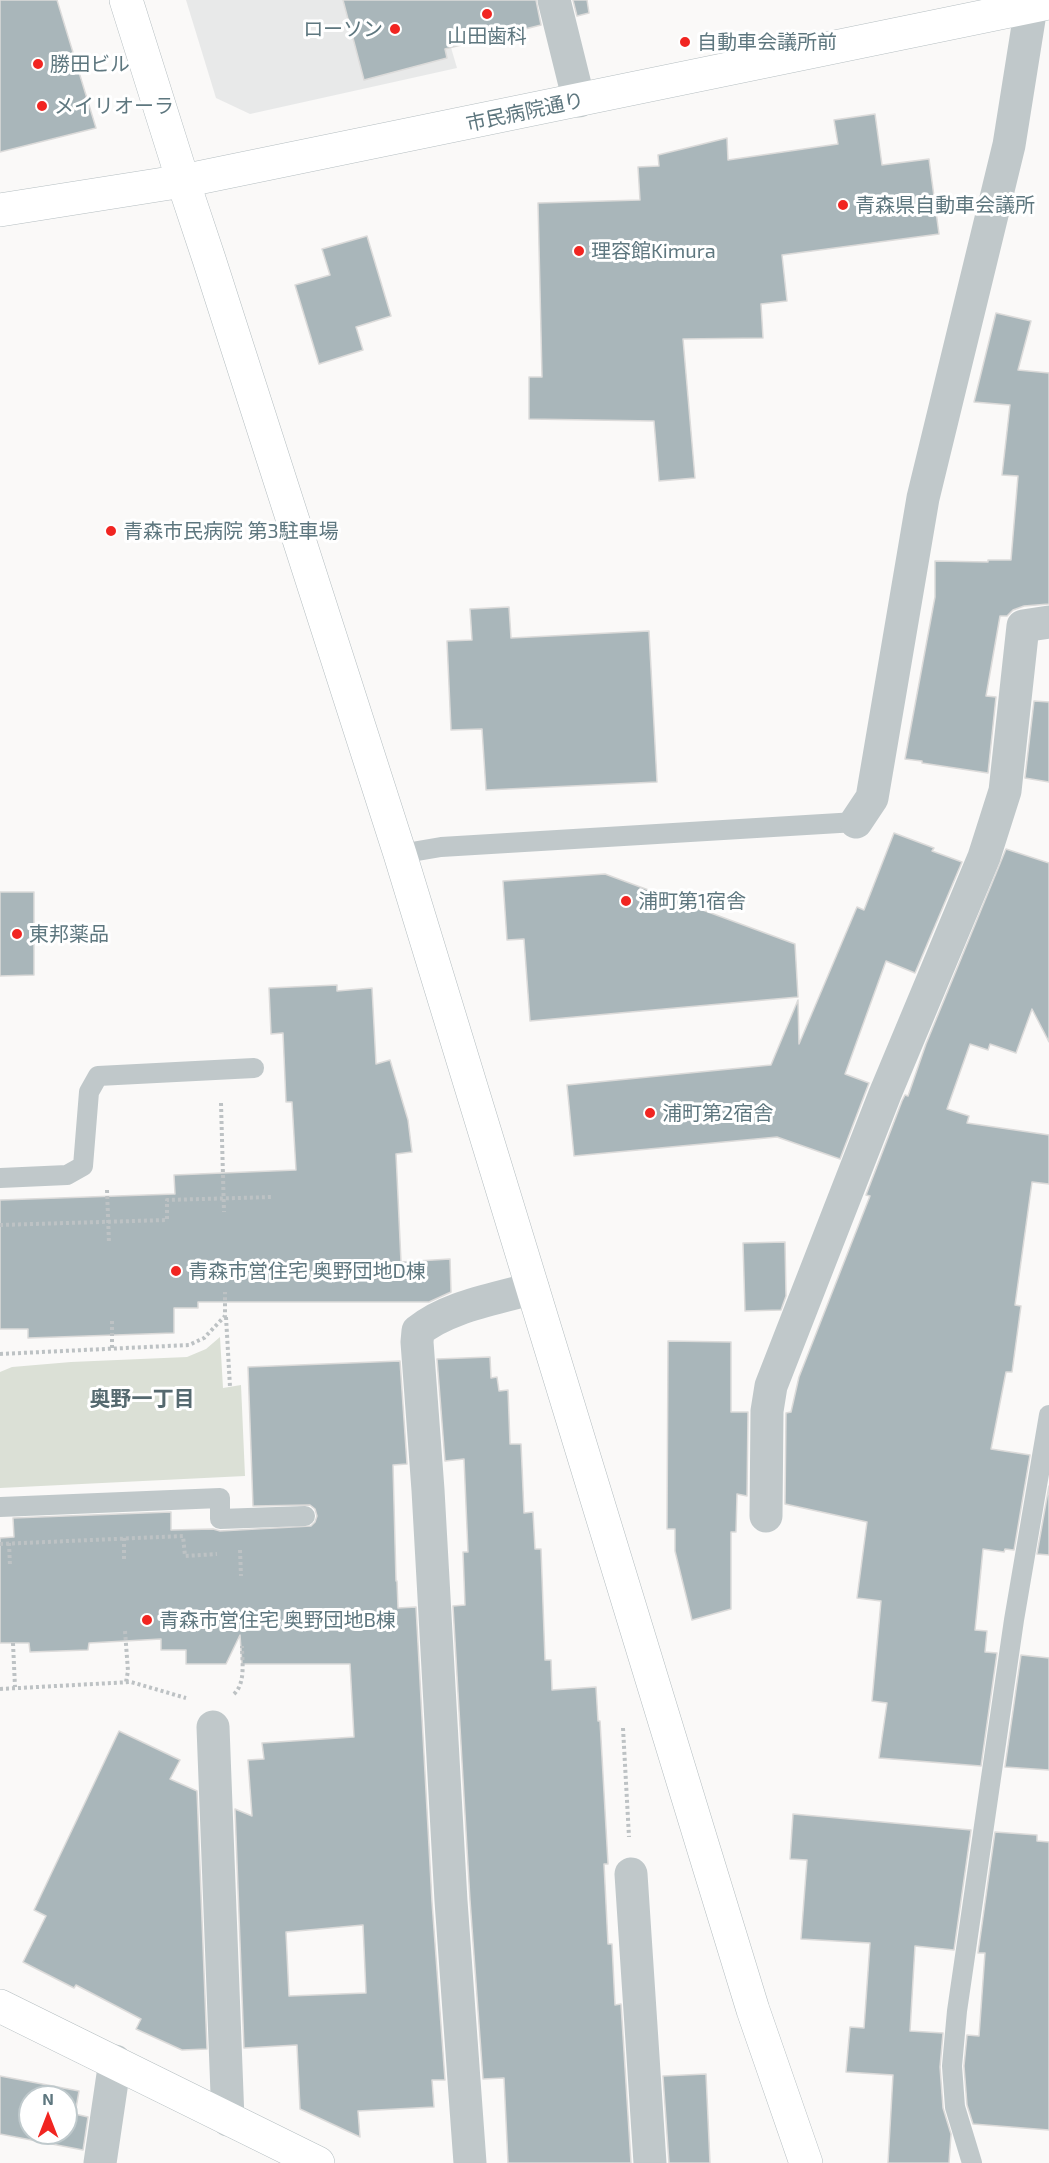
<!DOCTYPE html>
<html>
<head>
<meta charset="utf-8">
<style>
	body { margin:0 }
	#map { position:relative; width:1049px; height:2163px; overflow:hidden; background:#faf9f8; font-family:"Exo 2",sans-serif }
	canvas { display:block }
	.north { position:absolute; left:18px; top:2085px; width:60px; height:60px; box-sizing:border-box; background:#fff; border:2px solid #bfc9cc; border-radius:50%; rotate:0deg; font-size:16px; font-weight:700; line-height:24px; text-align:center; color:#5e777f }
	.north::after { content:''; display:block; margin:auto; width:21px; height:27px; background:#f12521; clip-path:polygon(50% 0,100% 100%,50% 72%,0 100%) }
</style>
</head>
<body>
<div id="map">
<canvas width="1049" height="2163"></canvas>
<div class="north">N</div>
</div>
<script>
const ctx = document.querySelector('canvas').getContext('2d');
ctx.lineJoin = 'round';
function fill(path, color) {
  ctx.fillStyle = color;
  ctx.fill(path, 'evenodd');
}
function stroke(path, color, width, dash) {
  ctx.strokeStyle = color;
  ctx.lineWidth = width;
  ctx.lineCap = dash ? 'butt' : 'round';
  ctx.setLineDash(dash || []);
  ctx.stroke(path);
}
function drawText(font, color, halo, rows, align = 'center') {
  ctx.font = font + ' "Exo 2","Noto Sans JP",sans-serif';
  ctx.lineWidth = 6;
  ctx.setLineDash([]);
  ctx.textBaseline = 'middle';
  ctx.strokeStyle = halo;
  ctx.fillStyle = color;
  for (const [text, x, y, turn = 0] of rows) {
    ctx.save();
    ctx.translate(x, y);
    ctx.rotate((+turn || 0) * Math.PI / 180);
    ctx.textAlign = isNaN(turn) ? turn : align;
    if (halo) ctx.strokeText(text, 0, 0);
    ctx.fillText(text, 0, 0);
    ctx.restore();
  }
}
fill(new Path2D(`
	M 186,0 L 437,0 L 457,68 L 250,114 L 216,98 Z`), '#e8e9e9');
fill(new Path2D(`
	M 220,1337 L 223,1388 L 241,1385 L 245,1476 L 0,1488 L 0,1372 L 12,1367 L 71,1362 L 187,1357 L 206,1349 Z`), '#dbe0d6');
const building = new Path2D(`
	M 0,0 L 57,0 L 96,128 L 0,152 Z
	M 343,0 L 536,0 L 541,25 L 445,49 L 447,58 L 364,80 Z
	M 573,0 L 587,0 L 589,13 L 577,16 Z
	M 875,114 L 882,165 L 929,159 L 939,234 L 782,255 L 787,301 L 761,304 L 763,338 L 683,339 L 695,478 L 659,481 L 654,421 L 529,419 L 529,377 L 542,377 L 538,203 L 640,200 L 638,167 L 659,166 L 658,155 L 727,138 L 728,160 L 838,144 L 834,120 Z
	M 367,236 L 391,316 L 356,327 L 363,350 L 319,364 L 295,285 L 330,275 L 322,249 Z
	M 996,313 L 1031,321 L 1018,370 L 1049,373 L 1049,604 L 1024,606 L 1013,610 L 1007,616 L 1000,616 L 986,696 L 996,697 L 988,773 L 922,763 L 922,761 L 905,759 L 935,597 L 935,561 L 988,562 L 988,560 L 1011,560 L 1018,476 L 1002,475 L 1010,405 L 974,402 Z
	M 509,607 L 511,638 L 649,631 L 657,782 L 486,790 L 482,729 L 451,730 L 447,641 L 472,640 L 470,609 Z
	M 1034,701 L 1049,702 L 1049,782 L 1025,778 Z
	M 894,833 L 934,848 L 932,851 L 962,862 L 915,973 L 886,961 L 845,1074 L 869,1083 L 840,1159 L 777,1137 L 574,1156 L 567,1085 L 771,1065 L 798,1000 L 799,1044 L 857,907 L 864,910 Z
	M 1006,849 L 1049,863 L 1049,1042 L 1032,1009 L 1016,1053 L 990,1044 L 988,1050 L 970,1044 L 947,1109 L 969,1116 L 967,1123 L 1049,1135 L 1049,1184 L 1032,1182 L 1015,1305 L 1021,1306 L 1012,1372 L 1006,1372 L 991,1449 L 1030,1455 L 1014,1550 L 1005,1549 L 1004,1552 L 983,1549 L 975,1630 L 987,1631 L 985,1652 L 997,1653 L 981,1766 L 879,1758 L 887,1703 L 872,1701 L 881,1601 L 857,1598 L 867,1522 L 785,1504 L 786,1413 L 791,1412 L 799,1377 L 870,1196 L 866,1195 L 902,1101 L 905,1095 L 908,1096 L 926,1044 Z
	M 605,874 L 795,944 L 798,997 L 530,1021 L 524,939 L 507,940 L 503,881 Z
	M 0,892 L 34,892 L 34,975 L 0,976 Z
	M 337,985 L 337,991 L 372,988 L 376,1064 L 390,1060 L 408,1120 L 412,1152 L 396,1154 L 401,1262 L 450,1259 L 451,1292 L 429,1302 L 198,1302 L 198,1308 L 174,1308 L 174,1333 L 28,1338 L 28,1329 L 0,1329 L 0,1200 L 175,1194 L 174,1175 L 296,1170 L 292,1102 L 286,1102 L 283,1033 L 271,1034 L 269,988 Z
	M 785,1242 L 786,1296 L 781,1310 L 745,1311 L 743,1243 Z
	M 668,1341 L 731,1342 L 731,1412 L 748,1412 L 747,1496 L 737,1494 L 736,1532 L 731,1532 L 731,1609 L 692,1620 L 675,1551 L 675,1529 L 667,1529 Z
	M 490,1357 L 491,1378 L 497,1377 L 499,1391 L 508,1390 L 510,1444 L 521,1444 L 524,1513 L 533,1512 L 535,1549 L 541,1549 L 545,1660 L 551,1660 L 552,1690 L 596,1687 L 598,1721 L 600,1721 L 608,1864 L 604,1864 L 608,1944 L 612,1944 L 615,2005 L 621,2004 L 631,2163 L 508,2163 L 504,2078 L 483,2079 L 470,1900 L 453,1606 L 465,1605 L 463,1552 L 468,1552 L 464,1459 L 445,1461 L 437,1359 Z
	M 400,1361 L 407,1464 L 393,1465 L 396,1581 L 397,1581 L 398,1608 L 416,1607 L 432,1902 L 445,2080 L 432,2080 L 434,2107 L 358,2111 L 360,2137 L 300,2109 L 297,2045 L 244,2048 L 235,1809 L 252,1816 L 248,1760 L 264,1759 L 262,1743 L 354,1737 L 350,1664 L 242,1664 L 240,1635 L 226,1664 L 186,1664 L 186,1650 L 161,1650 L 161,1639 L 89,1643 L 88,1650 L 30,1652 L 29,1643 L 0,1643 L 0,1538 L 14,1537 L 13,1518 L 171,1512 L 171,1530 L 213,1529 L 220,1531 L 311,1526 L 315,1522 L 317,1516 L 315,1509 L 310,1505 L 253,1506 L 248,1367 ZM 363,1925 L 366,1993 L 289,1996 L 286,1932 Z
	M 1049,1486 L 1049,1555 L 1037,1554 Z
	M 1021,1655 L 1049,1658 L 1049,1770 L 1005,1767 Z
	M 119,1731 L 180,1760 L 170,1779 L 197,1791 L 207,2049 L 182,2050 L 136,2029 L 141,2019 L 76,1985 L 74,1988 L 23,1962 L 46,1916 L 34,1910 Z
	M 793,1814 L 971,1830 L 954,1950 L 915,1946 L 910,2031 L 943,2033 L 940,2067 L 943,2108 L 951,2134 L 949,2163 L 888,2163 L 893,2075 L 846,2072 L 850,2027 L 864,2028 L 870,1943 L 801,1939 L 807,1860 L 790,1859 Z
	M 995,1832 L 1037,1835 L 1037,1841 L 1049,1842 L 1049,2130 L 973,2124 L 967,2105 L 964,2066 L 967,2035 L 979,2036 L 985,1953 L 978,1953 Z
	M 706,2074 L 710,2163 L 669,2163 L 663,2076 Z
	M 0,2076 L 79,2091 L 75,2114 L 88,2117 L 83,2150 L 0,2134 ZM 30,2097 L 66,2097 L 66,2133 L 30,2133 Z`);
fill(building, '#a9b6ba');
stroke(building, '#dcdbda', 1.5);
const secondary = new Path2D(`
	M 126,0 L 183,181 L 209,259 L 400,854 L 704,1850 L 753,2010 L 806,2163
	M 0,210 L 183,181 L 1049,3
	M 0,2006 L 318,2163`);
stroke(secondary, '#b5bec1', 34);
stroke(new Path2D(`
	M 221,1103 L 224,1212
	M 107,1190 L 109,1243
	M 0,1225 L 167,1220 L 167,1200 L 272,1197
	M 226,1317 L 230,1387
	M 112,1321 L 112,1349
	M 0,1354 L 189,1345 L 204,1338 L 225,1316 L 225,1292
	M 124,1538 L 124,1561
	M 9,1543 L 10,1566
	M 0,1544 L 183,1536 L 185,1556 L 217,1554
	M 240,1550 L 241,1576
	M 125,1631 L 128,1671 L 126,1682
	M 13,1643 L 15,1687
	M 0,1689 L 131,1682 L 186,1698
	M 234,1694 C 246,1683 242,1661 242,1646
	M 623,1728 L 629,1837`), '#bdc2c4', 4, [3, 3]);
stroke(new Path2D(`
	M 400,854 L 441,847 L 856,822
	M 0,1178 L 67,1175 L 83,1166 L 89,1092 L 98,1076 L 254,1068
	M 0,1507 L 220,1498 L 220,1519 L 305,1516
	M 972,2163 L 955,2107 L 952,2066 L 957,2011 L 1014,1620 L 1049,1415`), '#c0c8ca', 20);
stroke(new Path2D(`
	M 554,0 L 579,101
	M 856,822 L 872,798 L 923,498 L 1009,145 L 1031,7
	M 766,1516 L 767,1411 L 771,1386 L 885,1094 L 984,857 L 1005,791 L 1023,626 L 1049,622
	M 213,1727 L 228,2120
	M 631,1874 L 650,2163
	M 100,2163 L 115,2061
	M 470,2163 L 451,1901 L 428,1490 L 417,1342 L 418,1331 C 448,1306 497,1299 533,1288`), '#c0c8ca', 33);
stroke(secondary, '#fff', 33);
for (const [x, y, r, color] of [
	[487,14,6,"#f12521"],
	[395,29,6,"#f12521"],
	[685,42,6,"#f12521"],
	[38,64,6,"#f12521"],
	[42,106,6,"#f12521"],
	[843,205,6,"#f12521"],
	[579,251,6,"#f12521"],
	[111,531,6,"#f12521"],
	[626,901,6,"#f12521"],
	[17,934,6,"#f12521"],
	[650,1113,6,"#f12521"],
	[176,1271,6,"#f12521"],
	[147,1620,6,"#f12521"]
]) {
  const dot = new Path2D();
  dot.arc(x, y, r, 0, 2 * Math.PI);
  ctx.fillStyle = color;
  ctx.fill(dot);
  stroke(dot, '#fff', 2);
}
drawText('20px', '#5e777f', '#fff', [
	["ローソン",383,29,"right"],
	["山田歯科",487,36,"center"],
	["自動車会議所前",697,42],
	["勝田ビル",50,64],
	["メイリオーラ",54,106],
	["青森県自動車会議所",855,205],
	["理容館Kimura",591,251],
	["青森市民病院 第3駐車場",123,531],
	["浦町第1宿舎",638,901],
	["東邦薬品",29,934],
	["浦町第2宿舎",662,1113],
	["青森市営住宅 奥野団地D棟",188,1271],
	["青森市営住宅 奥野団地B棟",159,1620]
], 'left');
drawText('20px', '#5e777f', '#fff', [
	["市民病院通り",525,112,-12]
]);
drawText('bold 21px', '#55696f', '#fff', [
	["奥野一丁目",142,1399]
]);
</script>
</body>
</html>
